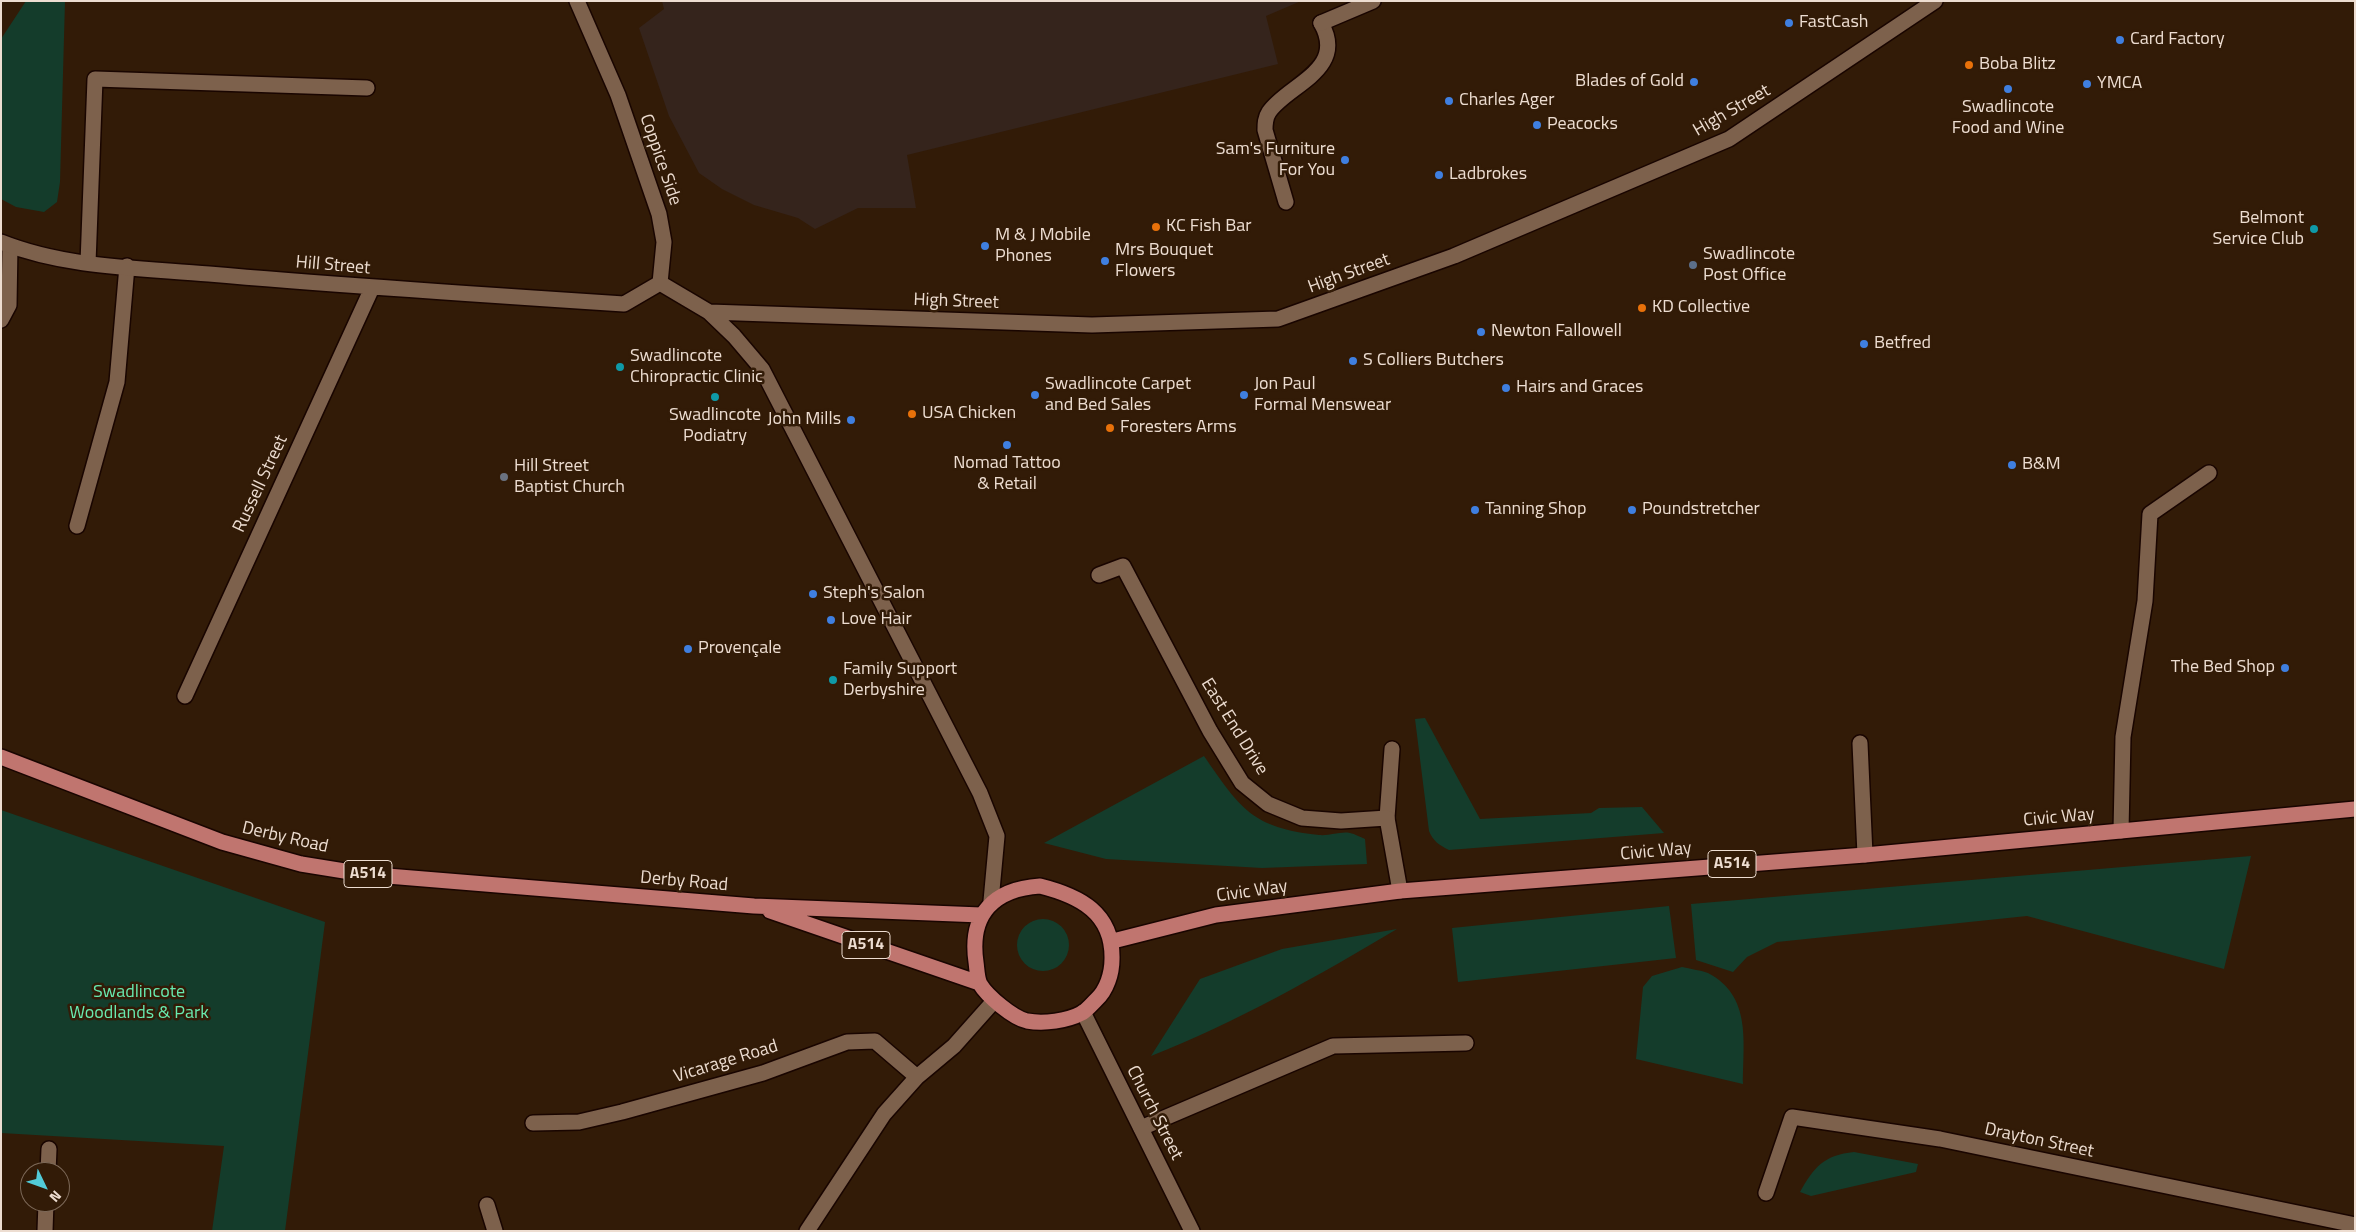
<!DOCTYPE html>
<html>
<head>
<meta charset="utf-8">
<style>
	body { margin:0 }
	#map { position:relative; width:2356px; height:1232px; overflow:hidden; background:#321b07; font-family:"Titillium Web",sans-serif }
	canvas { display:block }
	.frame { position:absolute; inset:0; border:2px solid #edddd1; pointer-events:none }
	.north { position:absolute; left:20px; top:1162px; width:50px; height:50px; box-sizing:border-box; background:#321b07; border:1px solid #7d6958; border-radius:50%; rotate:132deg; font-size:14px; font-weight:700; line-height:20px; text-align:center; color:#edddd1 }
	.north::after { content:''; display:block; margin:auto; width:18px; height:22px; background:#52cbd8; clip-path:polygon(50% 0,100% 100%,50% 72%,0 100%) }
</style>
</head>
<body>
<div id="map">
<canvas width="2356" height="1232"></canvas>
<div class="frame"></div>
<div class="north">N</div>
</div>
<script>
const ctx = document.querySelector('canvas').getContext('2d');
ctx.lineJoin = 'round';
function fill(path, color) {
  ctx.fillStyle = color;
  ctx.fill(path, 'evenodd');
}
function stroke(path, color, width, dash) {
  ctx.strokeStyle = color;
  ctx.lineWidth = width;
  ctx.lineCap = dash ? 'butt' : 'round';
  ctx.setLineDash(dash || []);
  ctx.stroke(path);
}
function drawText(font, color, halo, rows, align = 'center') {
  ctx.font = font + ' "Titillium Web",sans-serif';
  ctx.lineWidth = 5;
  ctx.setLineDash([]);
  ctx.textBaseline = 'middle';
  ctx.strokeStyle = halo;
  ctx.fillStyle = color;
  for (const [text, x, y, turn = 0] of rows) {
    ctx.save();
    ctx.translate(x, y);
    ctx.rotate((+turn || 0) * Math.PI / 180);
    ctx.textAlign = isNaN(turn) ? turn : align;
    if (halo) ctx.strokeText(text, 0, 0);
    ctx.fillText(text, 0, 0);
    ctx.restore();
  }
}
fill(new Path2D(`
	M 662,1 L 1301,1 L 1266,16 L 1278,64 L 907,155 L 916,208 L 858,208 L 815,229 L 798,218 L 754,205 L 722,189 L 699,173 L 669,116 L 639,28 L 664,9 Z`), '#35241c');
fill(new Path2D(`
	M 26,1 L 65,1 L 60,182 L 57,202 L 44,212 L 16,207 L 1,199 L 1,39 Z
	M 1425,718 L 1480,819 L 1591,813 L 1599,808 L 1642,807 L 1664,833 L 1449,850 C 1439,845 1433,841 1429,831 L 1415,719 Z
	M 1204,756 C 1240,808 1252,828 1319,835 C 1330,836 1341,831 1350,833 C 1355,834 1360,837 1365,839 L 1367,864 L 1262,868 L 1106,859 L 1044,843 Z
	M 1,810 L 325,922 L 285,1231 L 212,1231 L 224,1146 L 1,1133 Z
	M 2251,856 L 2224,969 L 2027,916 L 1777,942 L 1747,957 L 1733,972 L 1696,960 L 1691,904 Z
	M 1669,906 L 1676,958 L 1458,982 L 1452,928 Z
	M1017 945a26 26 0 1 1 52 0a26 26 0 1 1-52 0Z
	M 1397,929 C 1318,976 1237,1022 1151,1056 L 1200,979 L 1282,949 Z
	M 1682,967 C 1690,969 1700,970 1708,973 C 1752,996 1743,1042 1743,1084 L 1636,1059 L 1643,987 L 1652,976 Z
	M 1854,1152 L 1918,1164 L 1916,1172 L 1811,1196 L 1800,1192 C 1814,1167 1824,1155 1854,1152 Z`), '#143c2b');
const lane = new Path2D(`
	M 1286,202 L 1265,130 C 1265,124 1265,118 1269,112 C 1287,85 1348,70 1321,23
	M 1,320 L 9,305 L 10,246
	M 77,526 L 117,382 L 127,266
	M 1860,743 L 1865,855
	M 1387,818 L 1392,749
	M 2121,831 L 2123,737 L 2145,601 L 2150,514 L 2209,473
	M 1141,1128 L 1333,1046 L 1466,1043
	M 48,1172 L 49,1149
	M 45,1231 L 46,1202`);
const street = new Path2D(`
	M 577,1 L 618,95 L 659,214 L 664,242 L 660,283 L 709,312 L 734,336 L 762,369 L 980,793 L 997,836 L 991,901
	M 1321,23 L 1373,1
	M 1,242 C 66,268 141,268 209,274 C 347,286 485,295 624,304 L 660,283
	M 88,263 L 95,79 L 367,88
	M 709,312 L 1092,325 L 1278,319 L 1454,256 L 1729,139 L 1935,1
	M 1099,575 L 1123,566 L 1210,731 L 1242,783 L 1268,804 L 1302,818 L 1341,821 L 1387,818 L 1400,891
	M 185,696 L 372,288
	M 533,1123 L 579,1122 L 622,1112 L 763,1073 L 847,1042 L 875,1041 L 917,1077
	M 1766,1193 L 1792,1117 L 1940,1139 L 2355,1225
	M 487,1205 L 495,1231
	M 807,1231 L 884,1114 L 917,1077 L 954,1046 L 994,1001`);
const secondary = new Path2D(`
	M 1083,1012 L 1192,1231`);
const primary = new Path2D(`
	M 1,757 L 222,842 L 301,864 L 363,874 L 754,906 L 981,915
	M 1040,886 C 1080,896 1113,913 1112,959 C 1112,973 1107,990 1096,1000 C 1092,1004 1087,1010 1082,1013 C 1067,1021 1044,1024 1027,1021 C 1013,1018 987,996 980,984 C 977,978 977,969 976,962 C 969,914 994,889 1040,886 Z
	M 770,911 L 979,983
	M 1113,941 L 1216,915 L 1400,891 L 1865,855 L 2355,809`);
stroke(lane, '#190500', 18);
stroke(street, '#190500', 18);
stroke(secondary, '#190500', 18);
stroke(primary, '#190500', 18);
stroke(lane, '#7d614c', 15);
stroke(street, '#7d614c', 15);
stroke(secondary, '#7d614c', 15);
stroke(primary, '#c0756f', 15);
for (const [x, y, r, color] of [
	[1789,23,5,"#3f7fe0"],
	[2120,40,5,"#3f7fe0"],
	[1969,65,5,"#e8710a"],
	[1694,82,5,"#3f7fe0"],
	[2087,84,5,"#3f7fe0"],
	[2008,89,5,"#3f7fe0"],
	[1449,101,5,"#3f7fe0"],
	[1537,125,5,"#3f7fe0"],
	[1345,160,5,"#3f7fe0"],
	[1439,175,5,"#3f7fe0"],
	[1156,227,5,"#e8710a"],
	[2314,229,5,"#0f9aa8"],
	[985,246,5,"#3f7fe0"],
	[1105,261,5,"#3f7fe0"],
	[1693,265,5,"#5c6f8a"],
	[1642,308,5,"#e8710a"],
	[1481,332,5,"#3f7fe0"],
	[1864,344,5,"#3f7fe0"],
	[1353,361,5,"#3f7fe0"],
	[620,367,5,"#0f9aa8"],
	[1506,388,5,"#3f7fe0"],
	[1035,395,5,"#3f7fe0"],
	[1244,395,5,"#3f7fe0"],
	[715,397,5,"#0f9aa8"],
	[912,414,5,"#e8710a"],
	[851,420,5,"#3f7fe0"],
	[1110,428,5,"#e8710a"],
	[1007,445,5,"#3f7fe0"],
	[2012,465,5,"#3f7fe0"],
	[504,477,5,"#6b7280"],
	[1475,510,5,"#3f7fe0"],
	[1632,510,5,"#3f7fe0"],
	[813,594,5,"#3f7fe0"],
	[831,620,5,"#3f7fe0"],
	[688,649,5,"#3f7fe0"],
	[2285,668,5,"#3f7fe0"],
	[833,680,5,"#0f9aa8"]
]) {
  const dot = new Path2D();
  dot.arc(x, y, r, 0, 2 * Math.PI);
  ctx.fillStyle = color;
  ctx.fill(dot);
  stroke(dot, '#321b07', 2);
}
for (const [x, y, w] of [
	[1732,864,48],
	[368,874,48],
	[866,945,48]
]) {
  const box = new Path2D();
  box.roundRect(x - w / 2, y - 13.5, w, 27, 4);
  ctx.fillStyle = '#321b07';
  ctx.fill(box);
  stroke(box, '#edddd1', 1);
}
drawText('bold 16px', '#edddd1', null, [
	["A514",1732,864],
	["A514",368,874],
	["A514",866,945]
]);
drawText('18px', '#edddd1', '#321b07', [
	["FastCash",1799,23],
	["Card Factory",2130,40],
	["Boba Blitz",1979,65],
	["Blades of Gold",1684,82,"right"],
	["YMCA",2097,84],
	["Charles Ager",1459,101],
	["Swadlincote",2008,108,"center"],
	["Food and Wine",2008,129,"center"],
	["Peacocks",1547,125],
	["Sam's Furniture",1335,150,"right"],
	["For You",1335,171,"right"],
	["Ladbrokes",1449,175],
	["Belmont",2304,219,"right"],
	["Service Club",2304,240,"right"],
	["KC Fish Bar",1166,227],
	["M & J Mobile",995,236],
	["Phones",995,257],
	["Mrs Bouquet",1115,251],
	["Flowers",1115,272],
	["Swadlincote",1703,255],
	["Post Office",1703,276],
	["KD Collective",1652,308],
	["Newton Fallowell",1491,332],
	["Betfred",1874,344],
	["Swadlincote",630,357],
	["Chiropractic Clinic",630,378],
	["S Colliers Butchers",1363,361],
	["Swadlincote Carpet",1045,385],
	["and Bed Sales",1045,406],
	["Jon Paul",1254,385],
	["Formal Menswear",1254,406],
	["Hairs and Graces",1516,388],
	["USA Chicken",922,414],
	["Swadlincote",715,416,"center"],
	["Podiatry",715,437,"center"],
	["John Mills",841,420,"right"],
	["Foresters Arms",1120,428],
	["Nomad Tattoo",1007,464,"center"],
	["& Retail",1007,485,"center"],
	["B&M",2022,465],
	["Hill Street",514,467],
	["Baptist Church",514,488],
	["Tanning Shop",1485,510],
	["Poundstretcher",1642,510],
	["Steph's Salon",823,594],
	["Love Hair",841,620],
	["Provençale",698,649],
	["The Bed Shop",2275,668,"right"],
	["Family Support",843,670],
	["Derbyshire",843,691]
], 'left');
drawText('18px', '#edddd1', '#321b07', [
	["High Street",1732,111,-30],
	["Coppice Side",660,160,71],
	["Hill Street",333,266,5],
	["High Street",1349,274,-20],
	["High Street",956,302,2],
	["Russell Street",261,484,-65],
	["East End Drive",1234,727,58],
	["Civic Way",2059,818,-5],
	["Derby Road",285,838,13],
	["Civic Way",1656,852,-5],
	["Derby Road",684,882,5],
	["Civic Way",1252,892,-8],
	["Vicarage Road",726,1062,-17],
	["Church Street",1154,1113,63],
	["Drayton Street",2039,1141,12]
]);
drawText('18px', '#68eab0', '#321b07', [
	["Swadlincote",139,993],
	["Woodlands & Park",139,1014]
]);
</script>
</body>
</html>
